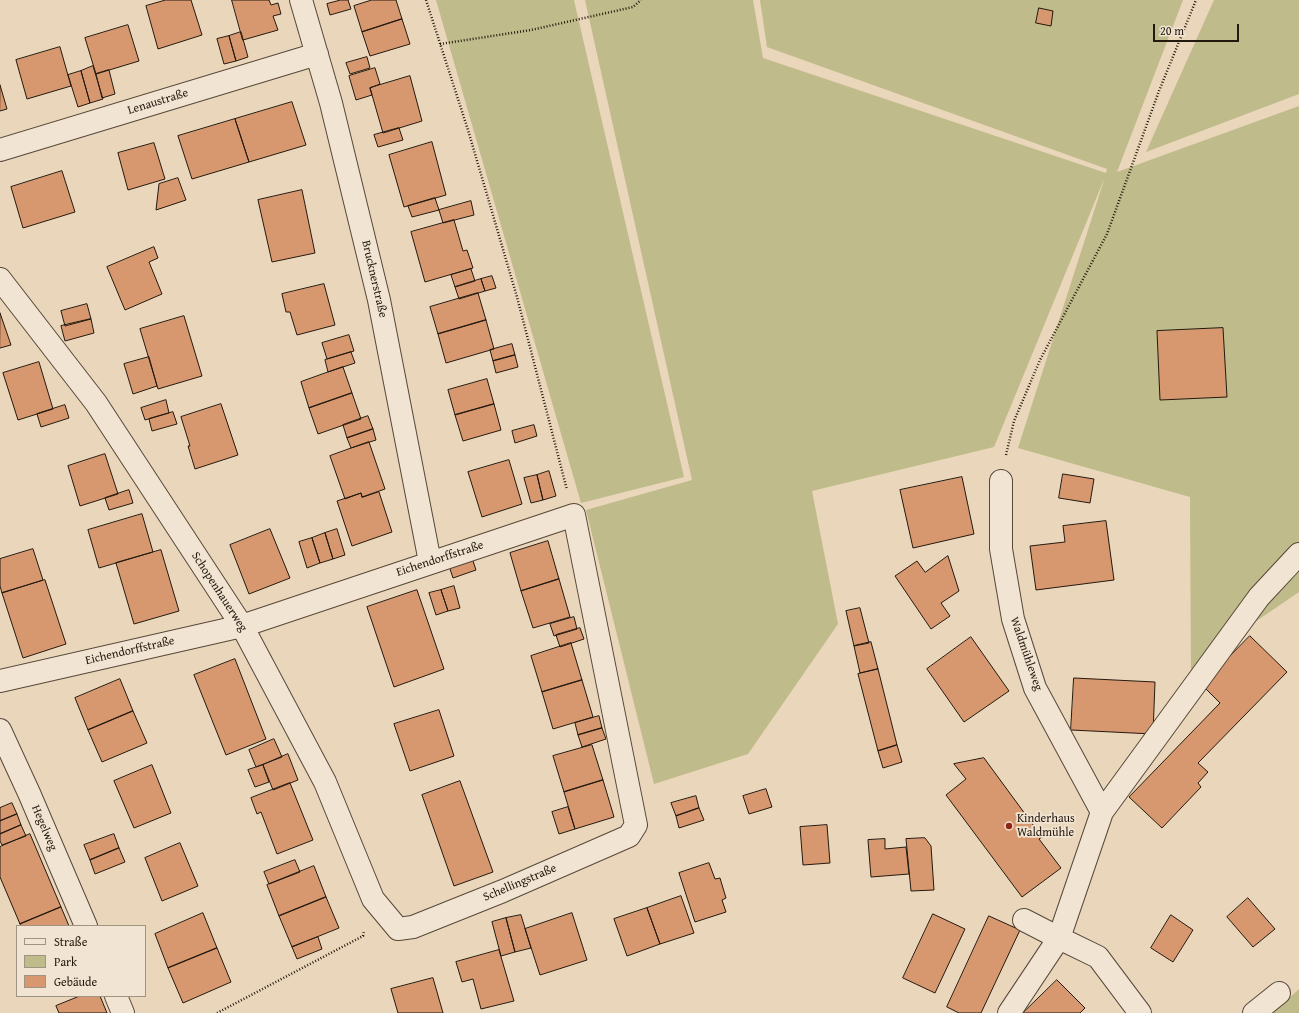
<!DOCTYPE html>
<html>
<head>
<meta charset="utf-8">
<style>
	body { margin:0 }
	#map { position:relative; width:1299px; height:1013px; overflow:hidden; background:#ead6ba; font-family:"Gentium Book Plus",serif }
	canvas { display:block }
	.legend { position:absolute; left:16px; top:925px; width:130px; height:72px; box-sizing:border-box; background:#f1e4d2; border:1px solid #9f9384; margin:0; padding:5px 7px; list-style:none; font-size:12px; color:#24190f }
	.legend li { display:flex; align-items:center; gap:8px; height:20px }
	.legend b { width:20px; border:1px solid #9f9384 }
	.scale { position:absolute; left:1153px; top:24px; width:86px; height:18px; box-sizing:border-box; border:2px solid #24190f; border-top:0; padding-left:5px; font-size:12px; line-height:14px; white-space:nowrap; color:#24190f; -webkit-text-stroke:3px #f1e4d2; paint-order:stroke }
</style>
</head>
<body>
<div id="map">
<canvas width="1299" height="1013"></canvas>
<ul class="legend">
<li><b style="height:5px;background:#f1e4d2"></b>Straße</li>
<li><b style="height:11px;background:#bfbb8a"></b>Park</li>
<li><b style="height:11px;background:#d8986f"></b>Gebäude</li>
</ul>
<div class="scale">20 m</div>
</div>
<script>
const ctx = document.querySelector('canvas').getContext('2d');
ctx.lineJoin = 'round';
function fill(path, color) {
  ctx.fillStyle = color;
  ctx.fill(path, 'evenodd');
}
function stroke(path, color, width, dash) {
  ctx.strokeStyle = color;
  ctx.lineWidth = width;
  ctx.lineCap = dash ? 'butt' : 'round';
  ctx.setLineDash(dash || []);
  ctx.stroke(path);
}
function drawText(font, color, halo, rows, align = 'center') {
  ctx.font = font + ' "Gentium Book Plus",serif';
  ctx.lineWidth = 3.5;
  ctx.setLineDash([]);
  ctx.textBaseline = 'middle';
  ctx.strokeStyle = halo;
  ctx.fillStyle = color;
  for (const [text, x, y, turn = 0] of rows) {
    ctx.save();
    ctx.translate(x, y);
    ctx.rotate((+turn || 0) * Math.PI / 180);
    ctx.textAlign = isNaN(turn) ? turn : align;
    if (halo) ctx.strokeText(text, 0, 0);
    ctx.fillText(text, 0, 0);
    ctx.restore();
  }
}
fill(new Path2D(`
	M 436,0 L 574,0 L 684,477 L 581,503 Z
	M 585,0 L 753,0 L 763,58 L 1106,173 L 1107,169 L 767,47 L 760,0 L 1183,0 L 1117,172 L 1299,106 L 1299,592 L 1249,626 L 1191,678 L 1190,497 L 1018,448 L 1105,177 L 994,447 L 812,491 L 838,624 L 748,754 L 654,784 L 586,510 L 692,480 Z
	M 1214,0 L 1299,0 L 1299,94 L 1146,152 Z
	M 1299,989 L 1299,1013 L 1273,1013 Z`), '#bfbb8a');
const building = new Path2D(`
	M 166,0 L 191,0 L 202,35 L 158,49 L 146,6 Z
	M 232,0 L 269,0 L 271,5 L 278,3 L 281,14 L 273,16 L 278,30 L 243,40 Z
	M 341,0 L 348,0 L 351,9 L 330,15 L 327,4 Z
	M 372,0 L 396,0 L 402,19 L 362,32 L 354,6 Z
	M 1039,8 L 1053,11 L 1051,26 L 1036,23 Z
	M 402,19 L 410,44 L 370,56 L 362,32 Z
	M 128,25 L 139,61 L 96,74 L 85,38 Z
	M 241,32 L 248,57 L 236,61 L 229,36 Z
	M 229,36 L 236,61 L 224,64 L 217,39 Z
	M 60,47 L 71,86 L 27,99 L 16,60 Z
	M 367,57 L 370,68 L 350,74 L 346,63 Z
	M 93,66 L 103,99 L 90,103 L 81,71 Z
	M 375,68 L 380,84 L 370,88 L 372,95 L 356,100 L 349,76 Z
	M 109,70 L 115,94 L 102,98 L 96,74 Z
	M 81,71 L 90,103 L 78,107 L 68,75 Z
	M 410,76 L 422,121 L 383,133 L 370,88 Z
	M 0,85 L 7,109 L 0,111 Z
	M 292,102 L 306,145 L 249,162 L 235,119 Z
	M 235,119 L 249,162 L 192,179 L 178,136 Z
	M 399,128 L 403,140 L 378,147 L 374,135 Z
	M 432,142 L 446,195 L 404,207 L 389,155 Z
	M 154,143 L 165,179 L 128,190 L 118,153 Z
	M 62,171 L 75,212 L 23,228 L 11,187 Z
	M 178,178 L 186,200 L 156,210 L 159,184 Z
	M 302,190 L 315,253 L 272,262 L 258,200 Z
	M 435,198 L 439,210 L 412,217 L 408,206 Z
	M 471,201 L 474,215 L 443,223 L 439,210 Z
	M 454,220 L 463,251 L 467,250 L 473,268 L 425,282 L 411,232 Z
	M 154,247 L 158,258 L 149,262 L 162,294 L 125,310 L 107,267 Z
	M 471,269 L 475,281 L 455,287 L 451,275 Z
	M 492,276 L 496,288 L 485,291 L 481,279 Z
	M 481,279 L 485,291 L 459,299 L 455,287 Z
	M 324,284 L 335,325 L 297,335 L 290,312 L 286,312 L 282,294 Z
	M 478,293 L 486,320 L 438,334 L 430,307 Z
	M 87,304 L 91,319 L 65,326 L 61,311 Z
	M 0,313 L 11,345 L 0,348 Z
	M 184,316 L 202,376 L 158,389 L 140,329 Z
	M 91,319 L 94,333 L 65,341 L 61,326 Z
	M 486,320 L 494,349 L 446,363 L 438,334 Z
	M 1223,328 L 1227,397 L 1160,400 L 1157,331 Z
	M 349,335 L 354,351 L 327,359 L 322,343 Z
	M 512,344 L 515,355 L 493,361 L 490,350 Z
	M 351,352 L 355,363 L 328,372 L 325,360 Z
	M 515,355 L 518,367 L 496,373 L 493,361 Z
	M 149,357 L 157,386 L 133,394 L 124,364 Z
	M 39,362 L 53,409 L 18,420 L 3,373 Z
	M 343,367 L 352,393 L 309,408 L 301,382 Z
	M 487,379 L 494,404 L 455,415 L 448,390 Z
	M 352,393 L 361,419 L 318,434 L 309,408 Z
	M 166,400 L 169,413 L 145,420 L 141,408 Z
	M 221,404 L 238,455 L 195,469 L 188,446 L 190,446 L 181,417 Z
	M 494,404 L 501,430 L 463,441 L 455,415 Z
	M 65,405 L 69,418 L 41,427 L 37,414 Z
	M 173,412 L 177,424 L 152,431 L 149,419 Z
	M 368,416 L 373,429 L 347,438 L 343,425 Z
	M 534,425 L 537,436 L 515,443 L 512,431 Z
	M 373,429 L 376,440 L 351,448 L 347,438 Z
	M 369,442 L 385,489 L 362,497 L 361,493 L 345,499 L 330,456 Z
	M 105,454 L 118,494 L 80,506 L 68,466 Z
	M 509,460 L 522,504 L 482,517 L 468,472 Z
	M 549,471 L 556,496 L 543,500 L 537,475 Z
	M 1063,474 L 1094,479 L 1090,503 L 1059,498 Z
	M 537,475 L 543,500 L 531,503 L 524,478 Z
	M 962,477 L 974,534 L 913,548 L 900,490 Z
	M 129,490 L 133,503 L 109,510 L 105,498 Z
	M 379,492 L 392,532 L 352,546 L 337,501 L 361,493 L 362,497 Z
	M 142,514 L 153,552 L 99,568 L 88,530 Z
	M 1106,521 L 1114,580 L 1036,590 L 1030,546 L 1065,542 L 1063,526 Z
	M 270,529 L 290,578 L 249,594 L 230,545 Z
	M 337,529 L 345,555 L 333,559 L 325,533 Z
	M 325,533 L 333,559 L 320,563 L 312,538 Z
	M 312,538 L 320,563 L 307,568 L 299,542 Z
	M 548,541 L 559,579 L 521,591 L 510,553 Z
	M 33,549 L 43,580 L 2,593 L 0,586 L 0,559 Z
	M 161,550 L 179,611 L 134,624 L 116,563 Z
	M 471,555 L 476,570 L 453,578 L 448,563 Z
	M 948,556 L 959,591 L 941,603 L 950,616 L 931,629 L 895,576 L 917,561 L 925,572 Z
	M 559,579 L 570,617 L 533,628 L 521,591 Z
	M 45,580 L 66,644 L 23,658 L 2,593 Z
	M 454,586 L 460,608 L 448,611 L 441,590 Z
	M 417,590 L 444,669 L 394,687 L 367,607 Z
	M 441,590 L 448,611 L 436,615 L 429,593 Z
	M 860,608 L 869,643 L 854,646 L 846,611 Z
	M 574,617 L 577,629 L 554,636 L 550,624 Z
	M 580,628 L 584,639 L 560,647 L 556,635 Z
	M 1250,636 L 1287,672 L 1198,763 L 1208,772 L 1198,783 L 1201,787 L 1162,828 L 1129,797 L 1220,703 L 1202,685 Z
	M 971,637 L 1009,691 L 964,722 L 927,669 Z
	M 871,642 L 878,669 L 860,673 L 854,646 Z
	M 571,643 L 582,680 L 542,692 L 531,656 Z
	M 235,659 L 266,739 L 226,755 L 194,675 Z
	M 878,669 L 897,745 L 878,751 L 858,674 Z
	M 1074,678 L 1155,682 L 1153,734 L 1071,730 Z
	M 120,679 L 133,711 L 88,730 L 75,698 Z
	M 582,680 L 593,717 L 553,729 L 542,692 Z
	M 439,710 L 454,756 L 410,771 L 394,724 Z
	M 133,711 L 147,743 L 102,762 L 88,730 Z
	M 599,716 L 602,728 L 578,735 L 575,723 Z
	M 602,728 L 606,739 L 582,747 L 578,735 Z
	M 274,739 L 282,757 L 256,767 L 249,750 Z
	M 592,745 L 603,780 L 564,792 L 553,756 Z
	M 897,745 L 902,762 L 883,768 L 878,751 Z
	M 288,754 L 298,780 L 273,790 L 263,765 Z
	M 984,758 L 1042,837 L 1039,839 L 1061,868 L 1022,897 L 946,795 L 966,779 L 954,764 Z
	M 152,765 L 171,813 L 134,828 L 114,781 Z
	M 263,765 L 269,782 L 255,787 L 248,770 Z
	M 603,780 L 614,817 L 575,829 L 564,792 Z
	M 460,781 L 493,872 L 454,886 L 422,795 Z
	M 290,783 L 313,840 L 277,854 L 261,812 L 257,814 L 251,798 Z
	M 766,789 L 772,807 L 749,814 L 743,796 Z
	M 696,796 L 699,808 L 676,816 L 671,803 Z
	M 12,803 L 17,814 L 0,821 L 0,808 Z
	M 568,807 L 575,829 L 559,834 L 552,812 Z
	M 699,808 L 704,820 L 679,828 L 676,816 Z
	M 17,814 L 21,825 L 0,834 L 0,821 Z
	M 21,825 L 26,836 L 2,845 L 0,841 L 0,834 Z
	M 827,825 L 830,863 L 803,865 L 800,827 Z
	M 30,834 L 61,907 L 20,924 L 0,877 L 0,847 Z
	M 114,834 L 119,848 L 90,860 L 84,845 Z
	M 925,838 L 931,846 L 934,890 L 911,891 L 906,839 Z
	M 885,839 L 885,849 L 906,847 L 909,874 L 871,877 L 868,840 Z
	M 180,843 L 198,886 L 162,901 L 145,858 Z
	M 119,848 L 125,862 L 95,874 L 90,860 Z
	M 295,860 L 300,872 L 269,884 L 264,872 Z
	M 709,863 L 715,879 L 720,878 L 726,898 L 722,900 L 726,912 L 695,922 L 679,873 Z
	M 314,866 L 326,897 L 279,916 L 267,885 Z
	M 681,896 L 694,933 L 660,944 L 647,908 Z
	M 326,897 L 339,928 L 292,947 L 279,916 Z
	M 1248,898 L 1275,929 L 1253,947 L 1227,917 Z
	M 61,907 L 69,926 L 21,926 L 20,924 Z
	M 647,908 L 660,944 L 627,956 L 614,919 Z
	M 203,913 L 217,948 L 168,968 L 155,934 Z
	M 572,913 L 587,960 L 540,975 L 525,929 Z
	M 933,914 L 965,929 L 935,993 L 903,978 Z
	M 521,915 L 531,948 L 515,952 L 506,918 Z
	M 1171,915 L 1193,930 L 1173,962 L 1151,948 Z
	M 989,916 L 1020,930 L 981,1013 L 959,1013 L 947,1007 Z
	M 506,918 L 515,952 L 501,956 L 492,922 Z
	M 318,937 L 322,949 L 297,959 L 292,947 Z
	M 217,948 L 231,982 L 183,1003 L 168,968 Z
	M 499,950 L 514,1001 L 481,1009 L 473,979 L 462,982 L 456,962 Z
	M 433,978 L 443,1013 L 398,1013 L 391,989 Z
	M 1057,980 L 1085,1008 L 1080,1013 L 1023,1013 Z
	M 80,996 L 100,996 L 107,1013 L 59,1013 L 56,1006 Z`);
fill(building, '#d8986f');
stroke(building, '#24190f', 1);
const street = new Path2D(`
	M 301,0 L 331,103 L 379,300 L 430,562
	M 0,150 L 317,54
	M 0,279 L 96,403 L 242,626 L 325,782 L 373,899 L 398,929 L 413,927 L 503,891 L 629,836 L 636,825 L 574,515 L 242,626 L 0,681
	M 1001,481 L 1001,549 L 1013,619 L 1035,688 L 1102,812
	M 0,730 L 29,793 L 86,926
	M 1024,920 L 1059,938 L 1098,957 L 1140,1013
	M 116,996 L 123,1013
	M 1009,1013 L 1059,938 L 1102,812 L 1259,597 L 1299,554
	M 1254,1013 L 1279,993`);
stroke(street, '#56483a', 24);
stroke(new Path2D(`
	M 426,0 L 468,130 L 517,297 L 567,490
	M 440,44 L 531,30 L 633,7 L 641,0
	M 1006,455 L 1014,421 L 1040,360 L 1107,234 L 1159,91 L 1196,0
	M 217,1013 L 363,936 L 364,931`), '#24190f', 2.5, [1, 2]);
stroke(street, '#f1e4d2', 22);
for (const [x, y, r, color] of [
	[1009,826,4,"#8f2418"]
]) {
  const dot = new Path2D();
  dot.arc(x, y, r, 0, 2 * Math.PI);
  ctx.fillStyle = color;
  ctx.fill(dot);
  stroke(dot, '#f1e4d2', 1.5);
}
drawText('12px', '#24190f', '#f1e4d2', [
	["Lenaustraße",158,102,-17],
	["Brucknerstraße",374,279,77],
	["Eichendorffstraße",440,559,-18],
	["Schopenhauerweg",219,592,57],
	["Eichendorffstraße",130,651,-13],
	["Waldmühleweg",1026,654,71],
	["Hegelweg",44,828,67],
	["Schellingstraße",520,883,-23]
]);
drawText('12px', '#24190f', '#f1e4d2', [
	["Kinderhaus",1017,819],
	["Waldmühle",1017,833]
], 'left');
</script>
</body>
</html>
